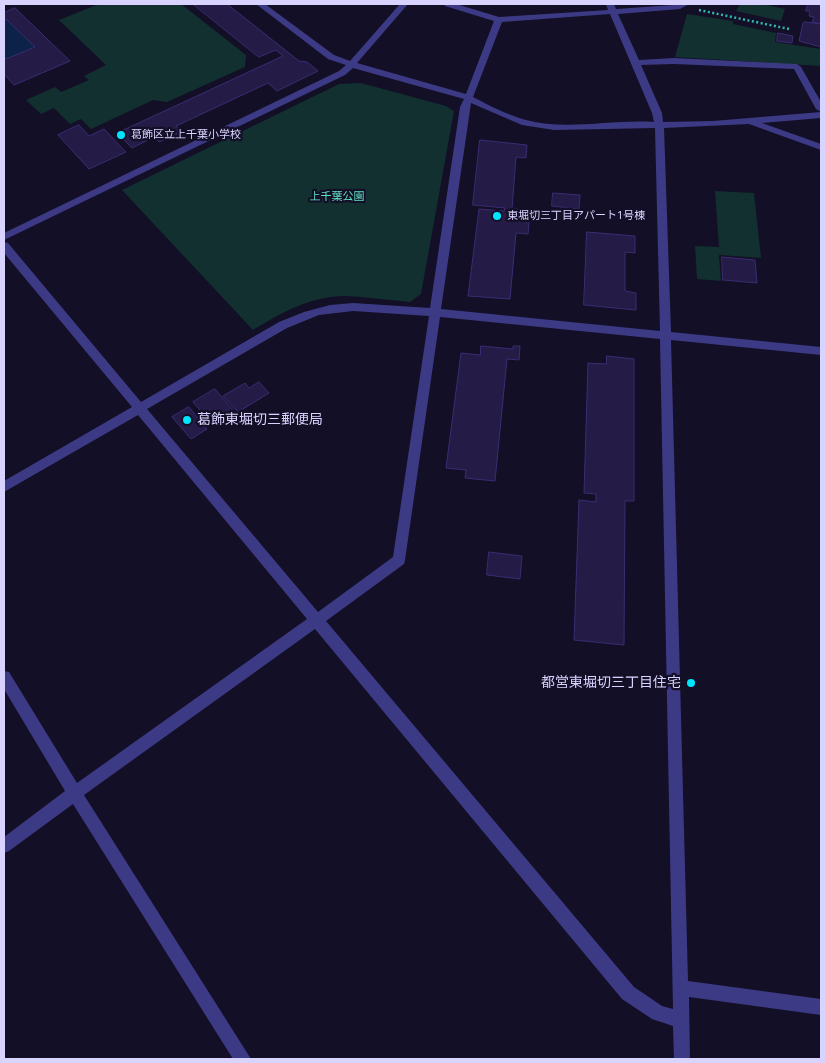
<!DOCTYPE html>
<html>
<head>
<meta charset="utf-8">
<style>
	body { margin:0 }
	#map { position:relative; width:825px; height:1063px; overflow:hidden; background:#130f26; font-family:"Noto Sans",sans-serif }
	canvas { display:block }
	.frame { position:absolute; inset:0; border:5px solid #d9d4ff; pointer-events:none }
</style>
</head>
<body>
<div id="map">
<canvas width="825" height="1063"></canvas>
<div class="frame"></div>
</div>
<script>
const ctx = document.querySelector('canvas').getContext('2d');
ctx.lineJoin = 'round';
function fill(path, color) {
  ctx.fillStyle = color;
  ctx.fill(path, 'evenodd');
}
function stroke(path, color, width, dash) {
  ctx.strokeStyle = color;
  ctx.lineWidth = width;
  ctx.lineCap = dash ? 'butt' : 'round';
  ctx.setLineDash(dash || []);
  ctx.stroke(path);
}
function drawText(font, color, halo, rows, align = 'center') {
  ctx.font = font + ' "Noto Sans","Noto Sans JP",sans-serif';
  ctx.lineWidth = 4.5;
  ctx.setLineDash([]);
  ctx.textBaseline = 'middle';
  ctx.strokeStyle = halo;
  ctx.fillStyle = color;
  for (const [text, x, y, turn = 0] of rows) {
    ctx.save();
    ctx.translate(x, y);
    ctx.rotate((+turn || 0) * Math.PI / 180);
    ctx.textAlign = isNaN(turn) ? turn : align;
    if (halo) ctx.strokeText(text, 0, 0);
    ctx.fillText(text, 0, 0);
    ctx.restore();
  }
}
fill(new Path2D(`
	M 99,4 L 181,4 L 246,55 L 245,67 L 167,102 L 153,100 L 91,129 L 81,119 L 70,124 L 54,108 L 41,114 L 26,100 L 55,87 L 61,92 L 89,80 L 84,76 L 106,65 L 59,20 Z
	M 740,4 L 762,4 L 785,9 L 781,21 L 736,11 Z
	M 687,14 L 733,21 L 733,24 L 776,33 L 775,42 L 821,49 L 821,66 L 675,57 Z
	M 361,83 L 446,106 L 454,111 L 421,294 L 410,302 C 389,300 367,297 345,296 C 311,296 281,313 253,330 L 122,190 L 339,84 Z
	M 715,191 L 754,193 L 761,258 L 719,255 L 721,281 L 697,279 L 695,246 L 719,247 Z`), '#12302f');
fill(new Path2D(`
	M 6,19 L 35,47 L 6,59 L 4,57 L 4,20 Z`), '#0c2248');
const building = new Path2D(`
	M 193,4 L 227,4 L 299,61 L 307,62 L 318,71 L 277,91 L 268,83 L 176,126 L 182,132 L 159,142 L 154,137 L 132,148 L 117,133 L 283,56 L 276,50 L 259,57 Z
	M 808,4 L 821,4 L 821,24 L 812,22 L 814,17 L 809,16 L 810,11 L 806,11 Z
	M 15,8 L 70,61 L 14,85 L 4,74 L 4,57 L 6,59 L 35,47 L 6,19 L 4,20 L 4,13 Z
	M 805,22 L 821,24 L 821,47 L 799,41 L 803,23 Z
	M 778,33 L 793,36 L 792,43 L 777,41 Z
	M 79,125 L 89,136 L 104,129 L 126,152 L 89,169 L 58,135 Z
	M 480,140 L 527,145 L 526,158 L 516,157 L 512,209 L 518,209 L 517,221 L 529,222 L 528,234 L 516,233 L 510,299 L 468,296 L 479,209 L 504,211 L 505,208 L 473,205 Z
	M 553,193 L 580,195 L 579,209 L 552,206 Z
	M 587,232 L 635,236 L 635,253 L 625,252 L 625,291 L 636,293 L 636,310 L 584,305 Z
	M 722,257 L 755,260 L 757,283 L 723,280 Z
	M 481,346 L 513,349 L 513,346 L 520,346 L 519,360 L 507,359 L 495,481 L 465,478 L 466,470 L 446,468 L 461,353 L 480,355 Z
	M 607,356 L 634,359 L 634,501 L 625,501 L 624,645 L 574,640 L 579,500 L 596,502 L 596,494 L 584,493 L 588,363 L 606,364 Z
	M 259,382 L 269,393 L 238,412 L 223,396 L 245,383 L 249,388 Z
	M 215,389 L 235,412 L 214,426 L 193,402 Z
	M 189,407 L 207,429 L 191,439 L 172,417 Z
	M 489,552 L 522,556 L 520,579 L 487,575 Z`);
fill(building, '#241b47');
stroke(building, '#3b2d73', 1);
stroke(new Path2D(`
	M 699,10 L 789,29`), '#2fb8b0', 2.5, [2, 2.5]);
fill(new Path2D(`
	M 256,4 L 265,4 L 334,55 L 350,61 L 400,4 L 408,4 L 357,63 L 466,94 L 494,21 L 445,6 L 444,4 L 456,4 L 499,17 L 608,10 L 606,4 L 614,4 L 616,9 L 689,4 L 680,9 L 618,14 L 639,60 L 674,58 L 797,64 L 801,67 L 821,102 L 821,112 L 816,109 L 794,69 L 674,64 L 641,65 L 662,113 L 663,122 L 713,121 L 821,112 L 821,118 L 762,123 L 821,144 L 821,150 L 749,124 L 664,128 L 671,332 L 821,347 L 821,355 L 671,340 L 688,981 L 821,999 L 821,1015 L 689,997 L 690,1059 L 674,1059 L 673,1026 L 652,1019 L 622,999 L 315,629 L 84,795 L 251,1059 L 233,1059 L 73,804 L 9,851 L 4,853 L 4,837 L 65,791 L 4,689 L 4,671 L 9,672 L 77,783 L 307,619 L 138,415 L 4,492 L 4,481 L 132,407 L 4,253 L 4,242 L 8,243 L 141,402 L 279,322 L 304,312 L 330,305 L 353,303 L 430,308 L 460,107 L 464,99 L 353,68 L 345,75 L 4,240 L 4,233 L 339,71 L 346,65 L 328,59 ZM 610,14 L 652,113 L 654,122 C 613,119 566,131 526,120 C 508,115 490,106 473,97 L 502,22 ZM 471,103 L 522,125 L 554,130 L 655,128 L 660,331 L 441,309 ZM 353,311 L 429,316 L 393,557 L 318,612 L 147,409 L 287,328 L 319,315 ZM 440,317 L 660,339 L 673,1009 L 662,1006 L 634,987 L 326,621 L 404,564 L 405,560 Z`), '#3d3a85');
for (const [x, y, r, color] of [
	[121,135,5,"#00e5ff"],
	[497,216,5,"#00e5ff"],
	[187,420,5,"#00e5ff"],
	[691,683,5,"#00e5ff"]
]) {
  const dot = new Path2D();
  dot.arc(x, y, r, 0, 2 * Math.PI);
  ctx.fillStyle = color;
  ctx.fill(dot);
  stroke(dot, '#130f26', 2);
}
drawText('11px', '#d9d4ff', '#130f26', [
	["葛飾区立上千葉小学校",131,135],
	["東堀切三丁目アパート1号棟",507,216]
], 'left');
drawText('11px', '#5fe0c0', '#130f26', [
	["上千葉公園",337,197]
]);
drawText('14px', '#d9d4ff', '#130f26', [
	["葛飾東堀切三郵便局",197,420],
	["都営東堀切三丁目住宅",681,683,"right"]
], 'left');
</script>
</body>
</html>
